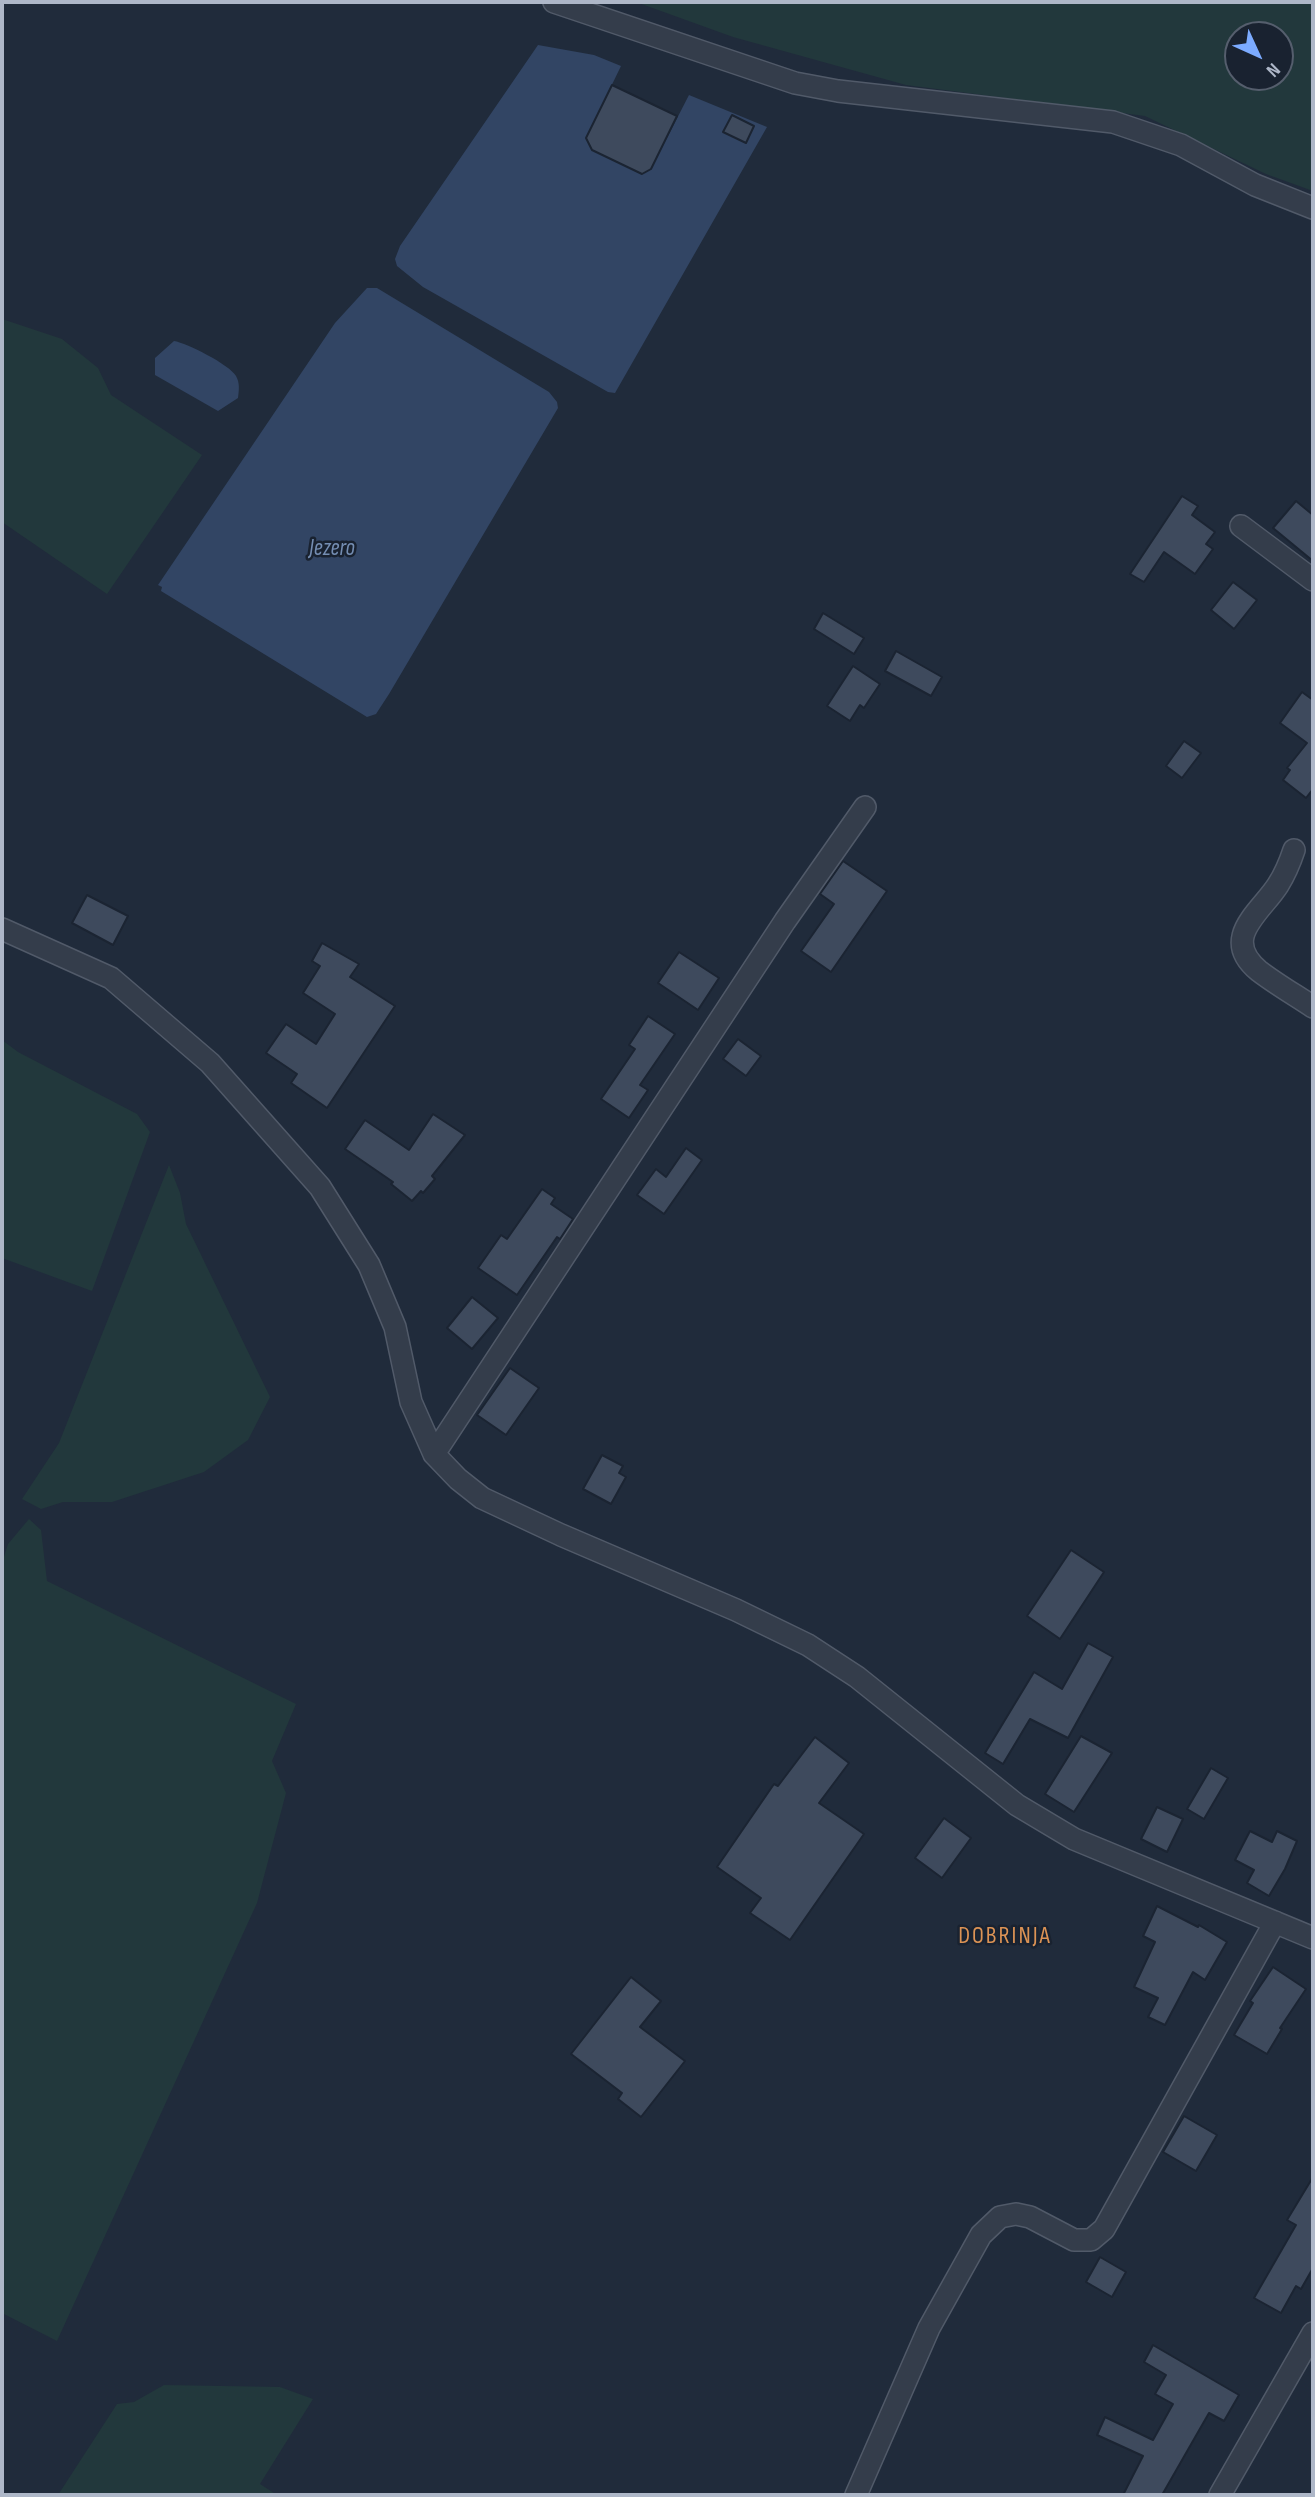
<!DOCTYPE html>
<html>
<head>
<meta charset="utf-8">
<style>
	body { margin:0 }
	#map { position:relative; width:1315px; height:2497px; overflow:hidden; background:#202b3b; font-family:"Sofia Sans Condensed",sans-serif }
	canvas { display:block }
	.frame { position:absolute; inset:0; border:4px solid #aeb7c8; pointer-events:none }
	.north { position:absolute; left:1224px; top:21px; width:70px; height:70px; box-sizing:border-box; background:#192230; border:2px solid #555e6d; border-radius:50%; rotate:135deg; font-size:19px; font-weight:700; line-height:28px; text-align:center; color:#aeb7c8 }
	.north::after { content:''; display:block; margin:auto; width:24px; height:32px; background:#7cabff; clip-path:polygon(50% 0,100% 100%,50% 72%,0 100%) }
</style>
</head>
<body>
<div id="map">
<canvas width="1315" height="2497"></canvas>
<div class="frame"></div>
<div class="north">N</div>
</div>
<script>
const ctx = document.querySelector('canvas').getContext('2d');
ctx.lineJoin = 'round';
function fill(path, color) {
  ctx.fillStyle = color;
  ctx.fill(path, 'evenodd');
}
function stroke(path, color, width, dash) {
  ctx.strokeStyle = color;
  ctx.lineWidth = width;
  ctx.lineCap = dash ? 'butt' : 'round';
  ctx.setLineDash(dash || []);
  ctx.stroke(path);
}
function drawText(font, color, halo, rows, align = 'center') {
  ctx.font = font + ' "Sofia Sans Condensed",sans-serif';
  ctx.lineWidth = 5;
  ctx.setLineDash([]);
  ctx.textBaseline = 'middle';
  ctx.strokeStyle = halo;
  ctx.fillStyle = color;
  for (const [text, x, y, turn = 0] of rows) {
    ctx.save();
    ctx.translate(x, y);
    ctx.rotate((+turn || 0) * Math.PI / 180);
    ctx.textAlign = isNaN(turn) ? turn : align;
    if (halo) ctx.strokeText(text, 0, 0);
    ctx.fillText(text, 0, 0);
    ctx.restore();
  }
}
fill(new Path2D(`
	M 636,2 L 1313,2 L 1313,191 L 1266,174 L 1145,116 L 906,85 L 733,37 ZM 1238,35 L 1280,35 L 1280,77 L 1238,77 Z
	M 2,319 L 62,339 L 98,368 L 111,395 L 202,455 L 107,594 L 2,522 Z
	M 2,1040 L 18,1052 L 137,1114 L 150,1132 L 92,1291 L 2,1258 Z
	M 169,1165 L 180,1193 L 186,1224 L 270,1397 L 248,1440 L 204,1472 L 112,1502 L 63,1502 L 41,1509 L 22,1499 L 59,1443 Z
	M 29,1519 L 41,1530 L 47,1581 L 296,1704 L 272,1761 L 286,1793 L 257,1903 L 57,2341 L 2,2313 L 2,1563 L 8,1544 Z
	M 164,2385 L 280,2387 L 313,2399 L 260,2484 L 277,2495 L 58,2495 L 117,2404 L 134,2402 Z`), '#22383c');
fill(new Path2D(`
	M 538,45 L 594,55 L 621,66 L 586,138 L 592,150 L 642,174 L 651,169 L 689,95 L 767,127 L 615,393 L 608,392 L 423,287 L 397,266 L 395,259 L 400,246 Z
	M 367,288 L 377,288 L 549,392 L 557,402 L 558,408 L 389,694 L 376,714 L 367,717 L 161,591 L 162,587 L 158,585 L 335,323 Z
	M 174,341 C 187,343 230,365 236,376 C 240,383 239,390 238,398 L 218,411 L 155,375 L 155,358 Z`), '#324564');
const building = new Path2D(`
	M 612,85 L 677,116 L 651,169 L 642,174 L 592,150 L 586,138 Z
	M 732,115 L 754,126 L 746,143 L 723,132 Z
	M 1182,496 L 1198,506 L 1192,515 L 1215,532 L 1206,544 L 1213,549 L 1195,574 L 1164,552 L 1144,582 L 1130,574 Z
	M 1296,501 L 1313,515 L 1313,561 L 1273,528 Z
	M 1233,582 L 1257,600 L 1234,629 L 1211,610 Z
	M 823,613 L 864,638 L 854,654 L 814,629 Z
	M 896,651 L 942,677 L 931,696 L 885,671 Z
	M 853,666 L 880,684 L 864,708 L 860,705 L 850,721 L 827,706 Z
	M 1302,692 L 1313,700 L 1313,789 L 1306,798 L 1283,780 L 1290,770 L 1287,768 L 1307,743 L 1280,723 Z
	M 1184,741 L 1201,753 L 1182,778 L 1166,766 Z
	M 843,861 L 887,891 L 831,972 L 801,951 L 834,904 L 820,894 Z
	M 87,895 L 128,916 L 113,945 L 72,923 Z
	M 322,943 L 359,964 L 350,977 L 395,1006 L 327,1108 L 291,1083 L 297,1074 L 266,1053 L 286,1024 L 316,1044 L 335,1014 L 303,993 L 320,966 L 312,961 Z
	M 679,952 L 719,978 L 698,1010 L 658,983 Z
	M 648,1016 L 675,1034 L 640,1085 L 648,1090 L 629,1118 L 601,1099 L 635,1049 L 629,1045 Z
	M 738,1039 L 761,1056 L 746,1076 L 723,1059 Z
	M 433,1114 L 465,1135 L 432,1176 L 435,1179 L 423,1193 L 421,1191 L 412,1201 L 391,1184 L 393,1182 L 345,1149 L 365,1120 L 409,1150 Z
	M 686,1148 L 702,1160 L 664,1214 L 637,1195 L 656,1169 L 666,1177 Z
	M 542,1189 L 555,1198 L 551,1204 L 573,1219 L 560,1239 L 557,1237 L 517,1295 L 478,1268 L 501,1235 L 507,1239 Z
	M 472,1297 L 498,1318 L 472,1349 L 447,1328 Z
	M 510,1368 L 539,1388 L 506,1435 L 477,1415 Z
	M 602,1455 L 623,1466 L 619,1473 L 626,1477 L 611,1504 L 583,1489 Z
	M 1071,1550 L 1104,1572 L 1060,1639 L 1027,1616 Z
	M 1088,1643 L 1113,1657 L 1068,1738 L 1030,1719 L 1003,1764 L 985,1753 L 1034,1672 L 1062,1689 Z
	M 1081,1736 L 1112,1753 L 1074,1812 L 1045,1794 Z
	M 815,1737 L 849,1763 L 819,1803 L 864,1834 L 790,1940 L 750,1913 L 761,1898 L 717,1867 L 774,1784 L 778,1786 Z
	M 1211,1768 L 1228,1778 L 1204,1819 L 1187,1809 Z
	M 1157,1807 L 1183,1819 L 1167,1852 L 1141,1839 Z
	M 944,1818 L 971,1838 L 942,1878 L 915,1858 Z
	M 1250,1831 L 1272,1842 L 1277,1831 L 1297,1841 L 1285,1869 L 1269,1896 L 1247,1883 L 1254,1870 L 1235,1860 Z
	M 1157,1906 L 1198,1927 L 1199,1925 L 1227,1942 L 1205,1980 L 1193,1972 L 1165,2025 L 1148,2017 L 1158,1998 L 1134,1987 L 1155,1942 L 1143,1936 Z
	M 1273,1967 L 1306,1989 L 1280,2028 L 1282,2029 L 1267,2054 L 1234,2035 L 1253,2003 L 1250,2001 Z
	M 631,1977 L 661,2001 L 640,2027 L 685,2061 L 641,2117 L 618,2099 L 622,2093 L 571,2054 Z
	M 1184,2116 L 1217,2135 L 1196,2171 L 1163,2152 Z
	M 1313,2177 L 1313,2268 L 1301,2289 L 1296,2286 L 1281,2313 L 1254,2298 L 1296,2225 L 1287,2220 Z
	M 1100,2257 L 1126,2272 L 1112,2297 L 1086,2282 Z
	M 1153,2345 L 1239,2395 L 1224,2421 L 1209,2413 L 1162,2495 L 1123,2495 L 1143,2456 L 1097,2435 L 1105,2417 L 1153,2440 L 1173,2404 L 1155,2394 L 1166,2375 L 1144,2362 Z`);
fill(building, '#3e4a5d');
stroke(building, '#1b2432', 2);
const minor = new Path2D(`
	M 554,2 L 795,83 L 838,91 L 1113,122 L 1181,145 L 1255,185 L 1313,208
	M 1241,526 L 1313,580
	M 1294,850 C 1290,862 1285,874 1278,885 C 1261,912 1219,938 1259,971 C 1276,984 1295,995 1313,1007
	M 2,929 L 111,978 L 210,1063 L 320,1187 L 369,1265 L 395,1327 L 411,1402 L 434,1454 L 458,1479 L 482,1498 L 561,1535 L 736,1610 L 808,1645 L 857,1677 L 1017,1805 L 1074,1839 L 1313,1938
	M 434,1454 L 785,921 L 865,807
	M 856,2495 L 929,2328 L 981,2235 L 1000,2217 L 1016,2214 L 1030,2217 L 1074,2240 L 1091,2240 L 1104,2229 L 1275,1922
	M 1220,2495 L 1313,2333`);
stroke(minor, '#515a69', 24);
stroke(minor, '#343d4b', 21);
drawText('italic 23px', '#748db2', '#192230', [
	["Jezero",332,549]
]);
ctx.letterSpacing = '2px';
drawText('24px', '#dc9355', '#192230', [
	["DOBRINJA",1005,1937]
]);
ctx.letterSpacing = '0px';
</script>
</body>
</html>
